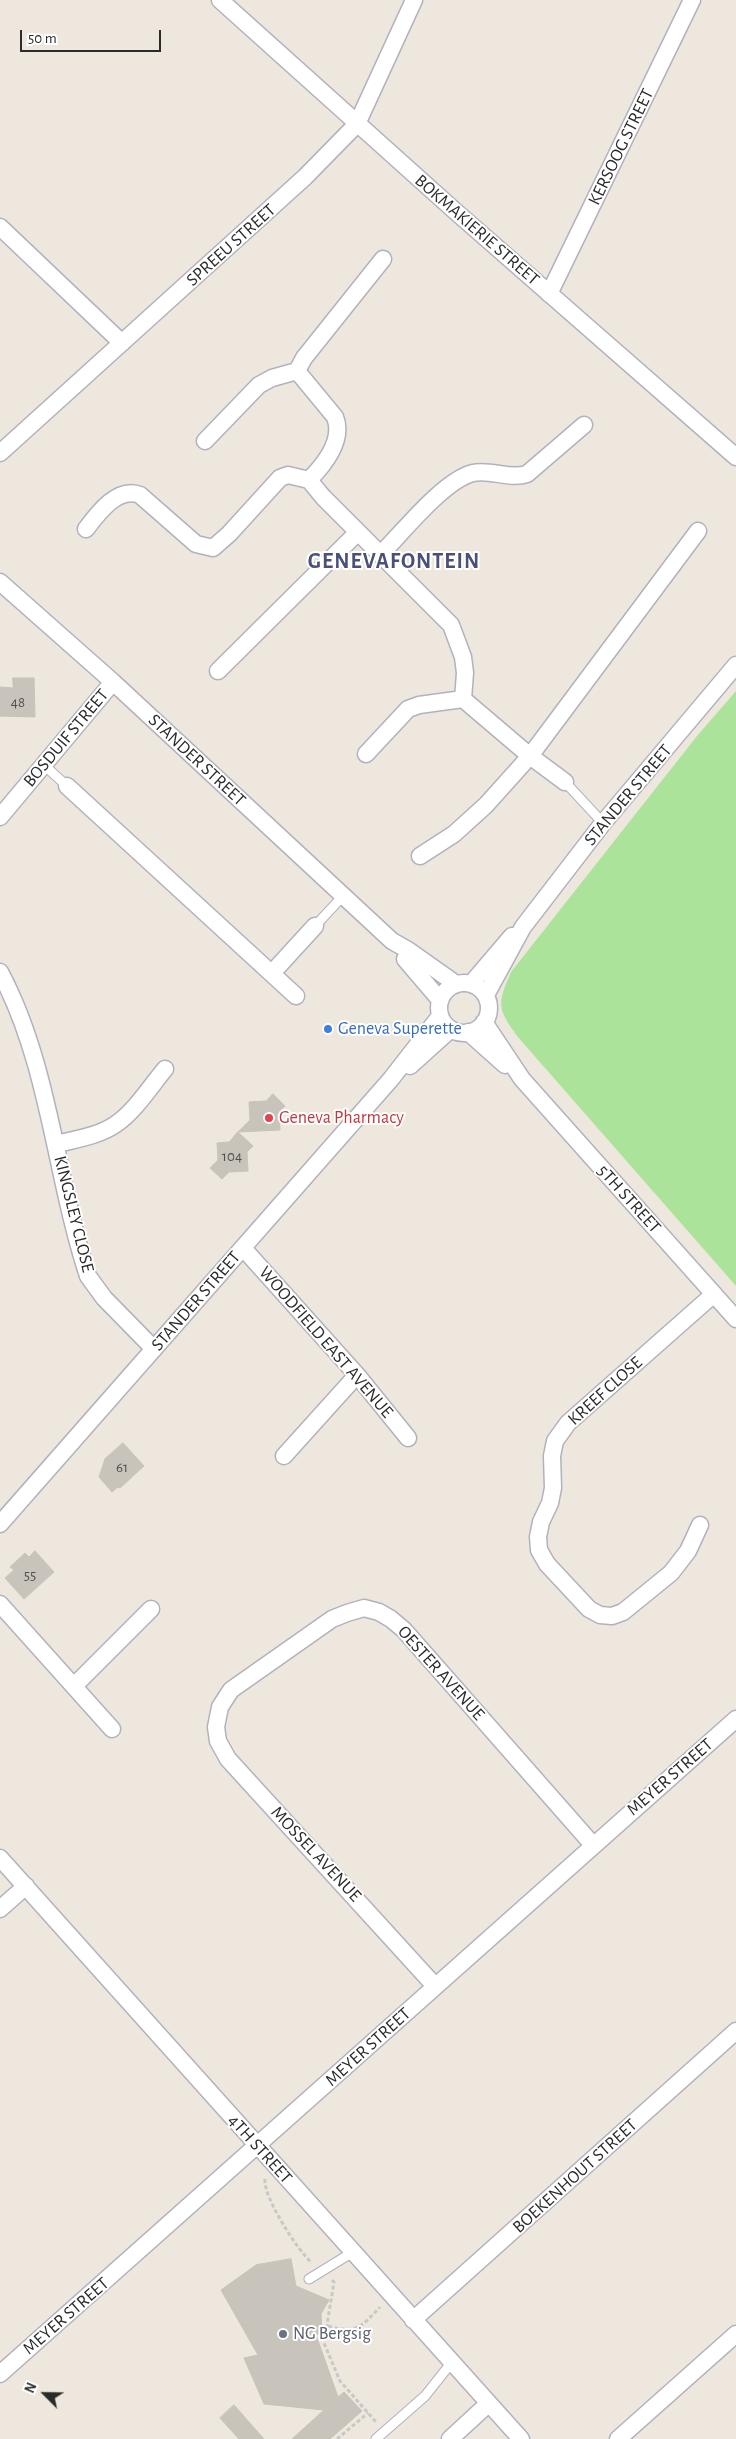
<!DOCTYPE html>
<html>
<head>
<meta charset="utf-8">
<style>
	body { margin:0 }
	#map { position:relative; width:736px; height:2439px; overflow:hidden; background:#ede7dd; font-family:"Alegreya Sans",sans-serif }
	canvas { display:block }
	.north { position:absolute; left:20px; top:2369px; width:50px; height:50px; -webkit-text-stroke:4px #fff; paint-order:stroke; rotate:293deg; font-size:14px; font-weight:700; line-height:20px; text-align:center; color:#2b2b2b }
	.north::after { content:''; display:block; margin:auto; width:18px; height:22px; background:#2b2b2b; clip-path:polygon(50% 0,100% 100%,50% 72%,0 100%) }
	.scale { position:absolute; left:20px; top:30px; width:141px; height:22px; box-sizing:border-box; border:2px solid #2b2b2b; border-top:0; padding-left:6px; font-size:15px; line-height:18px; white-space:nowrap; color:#2b2b2b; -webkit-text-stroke:4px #fff; paint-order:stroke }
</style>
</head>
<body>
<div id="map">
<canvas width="736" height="2439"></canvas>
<div class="north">N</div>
<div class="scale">50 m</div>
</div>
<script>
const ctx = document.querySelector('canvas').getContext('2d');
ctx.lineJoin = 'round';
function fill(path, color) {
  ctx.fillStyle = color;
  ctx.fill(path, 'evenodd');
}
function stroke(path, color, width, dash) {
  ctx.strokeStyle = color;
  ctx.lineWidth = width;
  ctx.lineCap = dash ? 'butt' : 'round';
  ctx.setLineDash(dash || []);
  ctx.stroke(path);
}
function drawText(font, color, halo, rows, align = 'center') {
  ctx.font = font + ' "Alegreya Sans",sans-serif';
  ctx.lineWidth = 4;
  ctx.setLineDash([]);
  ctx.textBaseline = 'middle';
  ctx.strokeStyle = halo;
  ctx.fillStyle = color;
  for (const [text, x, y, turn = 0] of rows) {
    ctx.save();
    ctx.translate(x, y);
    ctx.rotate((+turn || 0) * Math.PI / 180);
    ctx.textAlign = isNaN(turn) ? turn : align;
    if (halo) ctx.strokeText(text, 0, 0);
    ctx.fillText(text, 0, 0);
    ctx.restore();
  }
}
fill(new Path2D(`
	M 736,691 L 736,1286 L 517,1036 C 497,1008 497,1004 511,972 L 697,736 Z`), '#ace39a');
const building = new Path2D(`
	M 13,678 L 34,678 L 35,717 L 0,716 L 0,687 L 13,688 Z
	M 273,1094 L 285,1106 L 279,1112 L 280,1130 L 238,1132 L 250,1120 L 249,1102 L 266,1101 Z
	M 238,1132 L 253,1146 L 247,1152 L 248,1171 L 229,1172 L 222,1179 L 210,1168 L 218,1160 L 217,1143 L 229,1142 Z
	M 123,1443 L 144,1466 L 120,1488 L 118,1487 L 112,1492 L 99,1477 L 105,1459 Z
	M 35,1551 L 54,1572 L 24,1599 L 5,1578 L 14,1570 L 10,1567 L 25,1553 L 29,1557 Z
	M 291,2259 L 296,2286 L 329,2300 L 321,2314 L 322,2332 L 316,2335 L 338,2397 L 344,2392 L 362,2411 L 330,2439 L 292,2439 L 324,2410 L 264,2404 L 244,2358 L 258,2355 L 221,2290 L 256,2265 Z
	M 234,2405 L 264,2439 L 239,2439 L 220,2418 Z`);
fill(building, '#c8c4bc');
stroke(building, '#c8c3b6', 1);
const service = new Path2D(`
	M 44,765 L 67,786
	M 565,782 L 603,823
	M 315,926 L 343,896
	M 309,2279 L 353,2252
	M 376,2439 L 425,2396 L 452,2362`);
const minor = new Path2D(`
	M 220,0 L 455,211 L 736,457
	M 0,227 L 122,343
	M 383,259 L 304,358 L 297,371 L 335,417 C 344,440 325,464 309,480 L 323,497 L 451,625 L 463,657 L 465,673 L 463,699 L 530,756 L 565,782
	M 549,294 L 692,0
	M 205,441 L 259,385 L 272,378 L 297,371
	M 0,453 L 305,177 L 357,124 L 414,0
	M 86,529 C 98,513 118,486 140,495 L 196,544 L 213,548 L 229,534 L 280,478 L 288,475 L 309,480
	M 381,554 C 403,532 444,480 473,473 C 491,469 510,480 527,474 L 584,425
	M 0,582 L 113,682 L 392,941 L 408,950 L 456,984
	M 218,671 L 358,532
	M 366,754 L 408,709 L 419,705 L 463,699
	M 67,786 L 296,996
	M 0,817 L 113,682
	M 420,856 L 454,834 L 486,805 L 530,756 L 698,531
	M 405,959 L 440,1000
	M 0,972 C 50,1066 55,1176 88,1276 L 104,1298 L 154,1349
	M 272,973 L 315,926
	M439 1008a25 25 0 1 1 50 0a25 25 0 1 1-50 0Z
	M 471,984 L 512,936
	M 486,995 L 523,927 L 603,823 L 736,665
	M 484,1022 L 522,1079 L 736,1319
	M 468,1032 L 505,1065
	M 410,1066 L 451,1029
	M 57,1144 C 76,1139 99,1136 116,1124 C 135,1111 150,1087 165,1069
	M 243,1248 L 357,1375 L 408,1438
	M 284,1456 L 357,1375
	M 0,1524 L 391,1079 L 440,1016
	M 700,1525 L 688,1551 L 671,1573 L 623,1612 L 612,1616 L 600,1615 L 589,1609 L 547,1564 L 539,1550 L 538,1537 L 541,1522 L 550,1503 L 553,1488 L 552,1456 L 555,1441 L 568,1423 L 714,1294
	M 0,1604 L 112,1729
	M 74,1686 L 151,1609
	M 0,1858 L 521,2439
	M 0,1909 L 26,1886
	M 435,1986 L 228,1759 L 218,1741 L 216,1727 L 220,1707 L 231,1690 L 332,1619 L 347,1613 L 364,1608 L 379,1612 L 391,1619 L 404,1630 L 593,1845
	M 413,2320 L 736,2031
	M 0,2374 L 736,1719
	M 450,2439 L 488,2404
	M 618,2439 L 736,2334`);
stroke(service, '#b1b2be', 11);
stroke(minor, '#b1b2be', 19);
stroke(new Path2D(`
	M 265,2179 C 263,2197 298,2251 312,2263
	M 332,2280 L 334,2282 L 324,2343 L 340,2381 L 376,2422
	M 328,2326 C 357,2334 361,2327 380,2307
	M 337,2439 L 368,2413`), '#c8c8c8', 3, [4, 2.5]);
stroke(service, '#fff', 9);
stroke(minor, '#fff', 16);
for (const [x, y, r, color] of [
	[328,1029,5,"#3f7fe0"],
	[269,1118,5,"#e0444e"],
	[283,2334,5,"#6b7280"]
]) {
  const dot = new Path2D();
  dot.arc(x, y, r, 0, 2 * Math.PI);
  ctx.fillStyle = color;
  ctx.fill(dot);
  stroke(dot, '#fff', 2);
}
drawText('15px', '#52514f', null, [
	["48",18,702],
	["104",232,1156],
	["61",122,1467],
	["55",30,1575]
]);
drawText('18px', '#2b2b2b', '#fff', [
	["KERSOOG STREET",621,147,-64],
	["BOKMAKIERIE STREET",477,230,41],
	["SPREEU STREET",231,245,-42],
	["BOSDUIF STREET",66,738,-50],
	["STANDER STREET",197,760,43],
	["STANDER STREET",628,795,-50],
	["5TH STREET",629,1199,48],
	["KINGSLEY CLOSE",74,1214,76],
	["STANDER STREET",196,1301,-49],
	["WOODFIELD EAST AVENUE",326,1342,49],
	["KREEF CLOSE",605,1391,-42],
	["OESTER AVENUE",441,1673,48],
	["MEYER STREET",670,1777,-41],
	["MOSSEL AVENUE",316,1854,47],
	["MEYER STREET",368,2047,-42],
	["4TH STREET",260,2149,48],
	["BOEKENHOUT STREET",575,2176,-42],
	["MEYER STREET",66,2316,-41]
]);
drawText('18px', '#366cbe', '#fff', [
	["Geneva Superette",338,1029]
], 'left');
drawText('18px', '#be3a42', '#fff', [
	["Geneva Pharmacy",279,1118]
], 'left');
drawText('18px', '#5b616d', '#fff', [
	["NG Bergsig",293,2334]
], 'left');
ctx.letterSpacing = '1px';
drawText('bold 22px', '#4b507b', '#fff', [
	["GENEVAFONTEIN",394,561]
]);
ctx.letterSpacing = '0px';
</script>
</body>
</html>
